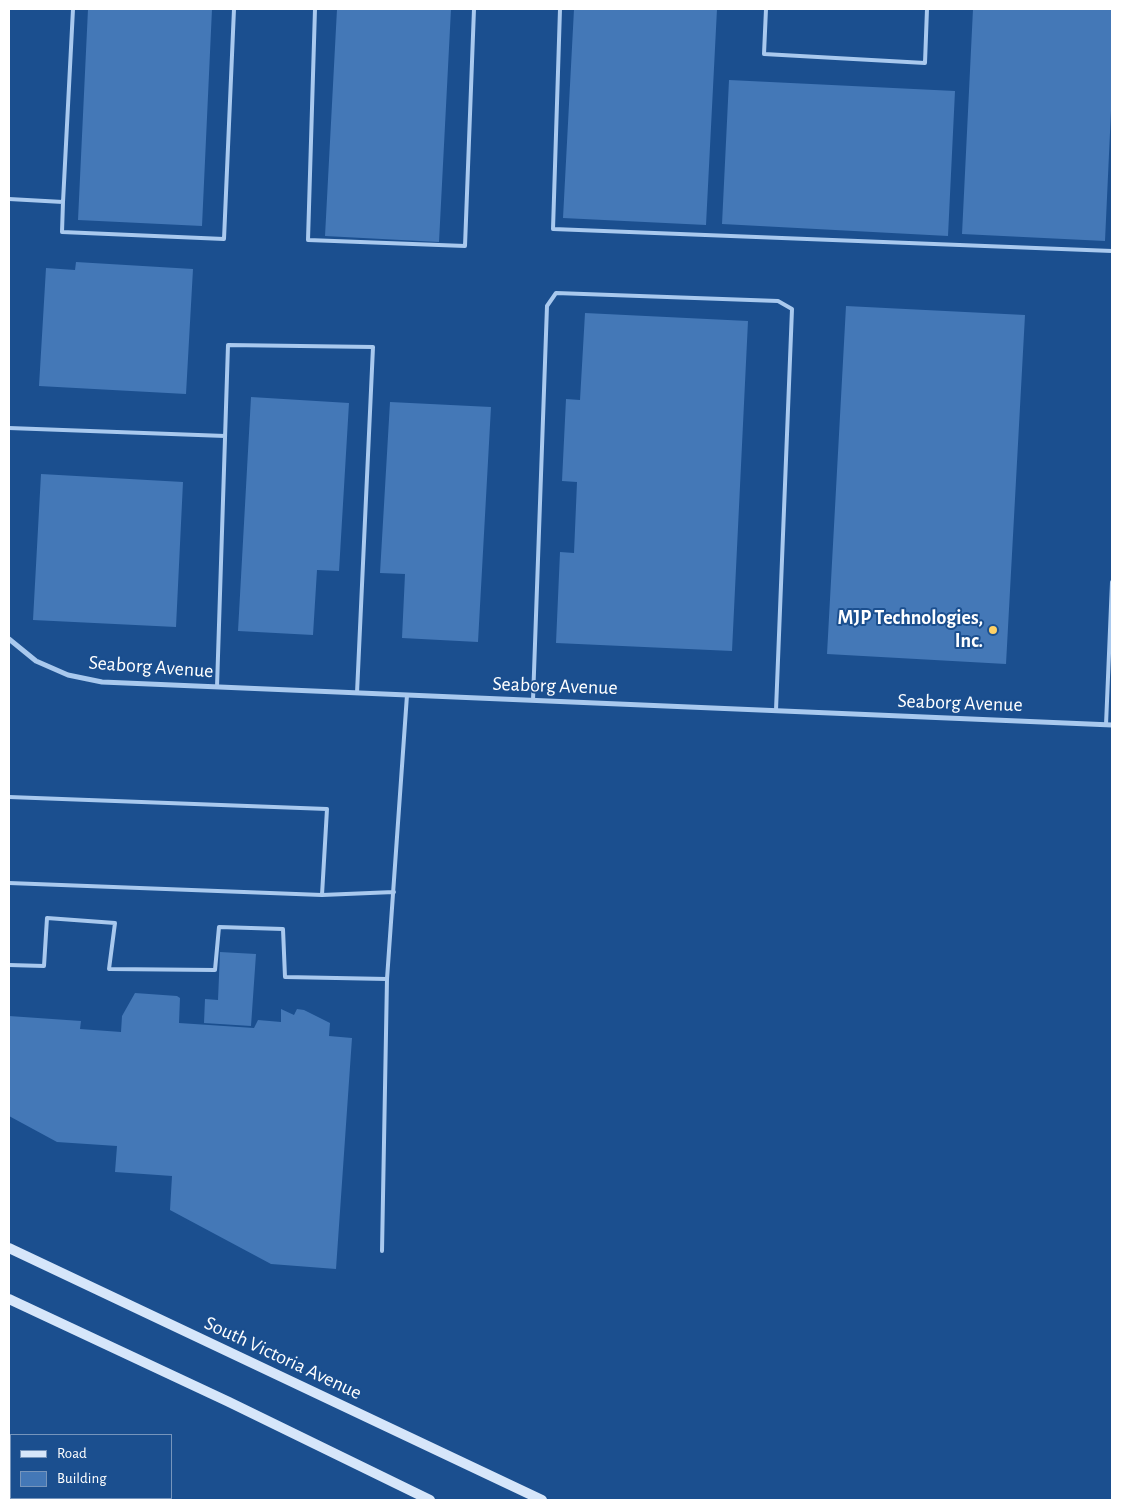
<!DOCTYPE html>
<html>
<head>
<meta charset="utf-8">
<style>
	body { margin:0 }
	#map { position:relative; width:1121px; height:1509px; overflow:hidden; background:#1b4f8f; font-family:"Alegreya Sans",sans-serif }
	canvas { display:block }
	.frame { position:absolute; inset:0; border:10px solid #fff; pointer-events:none }
	.legend { position:absolute; left:10px; top:1434px; width:162px; height:65px; box-sizing:border-box; background:#1b4f8f; border:1px solid #7695bc; margin:0; padding:6px 9px; list-style:none; font-size:15px; color:#fff }
	.legend li { display:flex; align-items:center; gap:10px; height:25px }
	.legend b { width:25px; border:1px solid #7695bc }
</style>
</head>
<body>
<div id="map">
<canvas width="1121" height="1509"></canvas>
<div class="frame"></div>
<ul class="legend">
<li><b style="height:6px;background:#d6e6fa"></b>Road</li>
<li><b style="height:14px;background:#4478b7"></b>Building</li>
</ul>
</div>
<script>
const ctx = document.querySelector('canvas').getContext('2d');
ctx.lineJoin = 'round';
function fill(path, color) {
  ctx.fillStyle = color;
  ctx.fill(path, 'evenodd');
}
function stroke(path, color, width, dash) {
  ctx.strokeStyle = color;
  ctx.lineWidth = width;
  ctx.lineCap = dash ? 'butt' : 'round';
  ctx.setLineDash(dash || []);
  ctx.stroke(path);
}
function drawText(font, color, halo, rows, align = 'center') {
  ctx.font = font + ' "Alegreya Sans",sans-serif';
  ctx.lineWidth = 4;
  ctx.setLineDash([]);
  ctx.textBaseline = 'middle';
  ctx.strokeStyle = halo;
  ctx.fillStyle = color;
  for (const [text, x, y, turn = 0] of rows) {
    ctx.save();
    ctx.translate(x, y);
    ctx.rotate((+turn || 0) * Math.PI / 180);
    ctx.textAlign = isNaN(turn) ? turn : align;
    if (halo) ctx.strokeText(text, 0, 0);
    ctx.fillText(text, 0, 0);
    ctx.restore();
  }
}
fill(new Path2D(`
	M 88,9 L 212,9 L 202,226 L 78,220 Z
	M 337,9 L 451,9 L 439,242 L 325,236 Z
	M 574,9 L 717,9 L 706,225 L 563,218 Z
	M 973,9 L 1112,9 L 1112,89 L 1105,241 L 962,234 Z
	M 729,80 L 955,91 L 948,236 L 722,224 Z
	M 76,262 L 193,269 L 186,394 L 39,386 L 46,268 L 75,270 Z
	M 846,306 L 1025,315 L 1006,664 L 827,654 Z
	M 585,313 L 748,321 L 732,651 L 556,643 L 560,552 L 574,553 L 577,482 L 562,481 L 566,399 L 580,400 Z
	M 251,397 L 349,403 L 339,571 L 317,570 L 313,635 L 238,631 Z
	M 390,402 L 491,407 L 478,642 L 402,638 L 405,574 L 380,573 Z
	M 41,474 L 183,482 L 176,627 L 33,620 Z
	M 220,952 L 256,954 L 251,1026 L 204,1023 L 205,999 L 218,1000 Z
	M 135,993 L 177,996 L 180,998 L 179,1023 L 254,1028 L 258,1020 L 281,1022 L 281,1009 L 294,1015 L 297,1009 L 304,1010 L 330,1023 L 329,1036 L 352,1038 L 336,1269 L 271,1264 L 170,1210 L 172,1176 L 115,1172 L 117,1146 L 57,1142 L 9,1116 L 9,1016 L 81,1021 L 80,1029 L 121,1032 L 122,1016 Z`), '#4478b7');
stroke(new Path2D(`
	M 315,9 L 308,240 L 465,246 L 474,9
	M 560,9 L 553,229 L 1112,251
	M 766,9 L 764,54 L 925,63 L 927,9
	M 9,199 L 63,202 L 62,232 L 224,239 L 234,9
	M 63,202 L 73,9
	M 9,428 L 225,436
	M 217,687 L 228,345 L 373,347 L 357,693
	M 533,700 L 547,306 L 556,293 L 778,301 L 792,309 L 776,710
	M 1106,725 L 1112,582
	M 9,797 L 327,809 L 322,895
	M 9,883 L 322,895 L 394,892
	M 9,965 L 44,966 L 47,918 L 115,923 L 109,969 L 215,970 L 219,927 L 283,929 L 285,977 L 387,979
	M 382,1251 L 387,979 L 407,695`), '#a9c9ee', 4);
stroke(new Path2D(`
	M 9,639 L 36,661 L 68,675 L 102,682 L 1112,725`), '#a9c9ee', 5);
stroke(new Path2D(`
	M 9,1248 L 542,1500
	M 9,1299 L 229,1402 L 430,1500`), '#d6e6fa', 10);
for (const [x, y, r, color] of [
	[993,630,5,"#ffd166"]
]) {
  const dot = new Path2D();
  dot.arc(x, y, r, 0, 2 * Math.PI);
  ctx.fillStyle = color;
  ctx.fill(dot);
  stroke(dot, '#1b4f8f', 2);
}
drawText('bold 20px', '#fff', '#1b4f8f', [
	["MJP Technologies,",983,618],
	["Inc.",983,641]
], 'right');
drawText('20px', '#fff', '#1b4f8f', [
	["Seaborg Avenue",151,667,4],
	["Seaborg Avenue",555,686,2],
	["Seaborg Avenue",960,703,2],
	["South Victoria Avenue",283,1358,25]
]);
</script>
</body>
</html>
